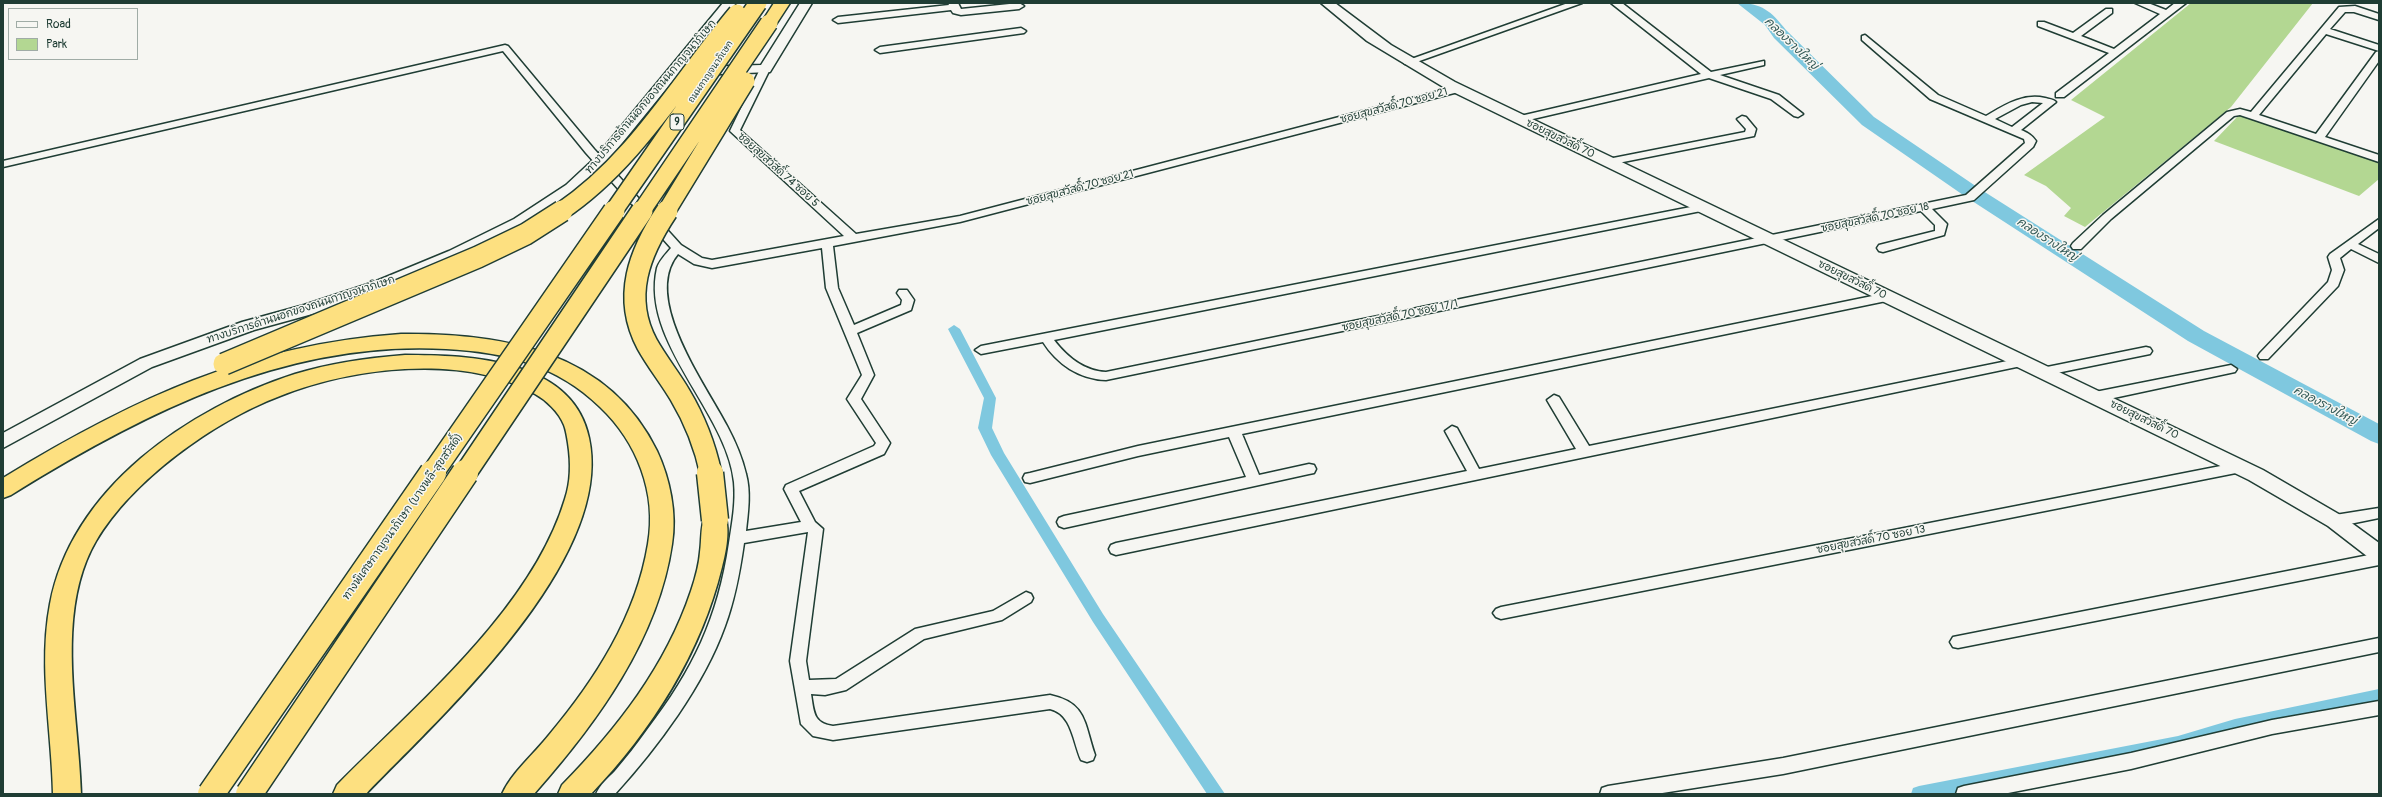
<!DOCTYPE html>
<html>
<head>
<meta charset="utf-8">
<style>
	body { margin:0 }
	#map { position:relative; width:2382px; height:797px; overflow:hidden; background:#f6f6f2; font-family:Pangolin,sans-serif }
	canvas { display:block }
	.frame { position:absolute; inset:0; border:4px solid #1f3d34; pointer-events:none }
	.legend { position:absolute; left:8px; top:8px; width:130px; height:52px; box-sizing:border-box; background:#f6f6f2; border:1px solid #a0aca6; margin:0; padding:5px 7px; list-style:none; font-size:12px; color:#1f3d34 }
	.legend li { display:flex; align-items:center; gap:8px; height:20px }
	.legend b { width:20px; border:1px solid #a0aca6 }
</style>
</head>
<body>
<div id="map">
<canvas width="2382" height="797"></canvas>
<div class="frame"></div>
<ul class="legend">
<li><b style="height:5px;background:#f6f6f2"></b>Road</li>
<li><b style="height:11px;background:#b3d792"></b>Park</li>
</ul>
</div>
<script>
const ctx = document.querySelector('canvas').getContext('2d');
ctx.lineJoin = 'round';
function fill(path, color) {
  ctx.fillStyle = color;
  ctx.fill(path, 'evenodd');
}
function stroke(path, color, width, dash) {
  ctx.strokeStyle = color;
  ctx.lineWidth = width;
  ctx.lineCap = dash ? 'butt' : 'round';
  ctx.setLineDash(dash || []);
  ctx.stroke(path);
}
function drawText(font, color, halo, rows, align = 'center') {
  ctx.font = font + ' Pangolin,"Playpen Sans Thai",sans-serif';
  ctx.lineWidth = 3;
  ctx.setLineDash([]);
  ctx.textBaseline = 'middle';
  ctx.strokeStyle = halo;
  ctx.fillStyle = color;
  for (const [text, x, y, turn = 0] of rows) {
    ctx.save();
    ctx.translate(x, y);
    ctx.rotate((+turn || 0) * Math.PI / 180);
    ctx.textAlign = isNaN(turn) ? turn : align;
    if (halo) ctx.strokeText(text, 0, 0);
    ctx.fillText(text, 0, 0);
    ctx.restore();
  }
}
fill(new Path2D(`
	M 2191,3 L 2313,3 L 2231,107 L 2085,227 L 2064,216 L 2071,208 L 2046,186 L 2024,175 L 2105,117 L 2071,100 Z
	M 2238,116 L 2247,116 L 2379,162 L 2379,179 L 2359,196 L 2214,141 Z`), '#b3d792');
fill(new Path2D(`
	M 954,325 L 960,329 L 996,398 L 992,428 L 1004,453 L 1103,614 L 1225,794 L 1207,794 L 1093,622 L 991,455 L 978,428 L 984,398 L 948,329 Z
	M 2379,689 L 2379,703 L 2235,733 L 2178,750 L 1958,794 L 1911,794 L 1913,788 L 1919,786 L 2178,736 L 2235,719 Z`), '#7fc8df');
fill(new Path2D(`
	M 1737,3 C 1762,3 1771,11 1786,30 L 1874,117 L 1980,189 L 2204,331 L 2379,424 L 2379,444 L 2371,441 L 2188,341 L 1966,197 L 1862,125 L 1774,38 L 1765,25 Z`), '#7fc8df');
const street = new Path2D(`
	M 948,3 L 958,3 L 961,9 L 1019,3 L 1024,6 L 1019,9 L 961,15 L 953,13 L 951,10 L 838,23 L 833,20 L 838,17 L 949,5 Z
	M 1568,3 L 1582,3 L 1411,64 L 1405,64 L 1403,62 Z
	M 1611,3 L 1622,3 L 1711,72 L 1764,61 L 1764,65 L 1720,75 L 1779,95 L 1803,114 L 1798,117 L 1794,116 L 1771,99 L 1709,78 L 1520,122 L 1516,121 L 1516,117 L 1701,74 Z
	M 2135,3 L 2148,3 L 2166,10 L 2175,3 L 2186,3 L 2064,97 L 2056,97 L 2056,93 L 2109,53 L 2038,26 L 2038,22 L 2044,22 L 2073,33 L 2106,9 L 2112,9 L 2112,13 L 2081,36 L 2114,49 L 2160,14 Z
	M 2355,6 L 2379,14 L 2379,20 L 2354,12 L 2345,12 L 2330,29 L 2379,45 L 2379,51 L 2326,34 L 2259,115 L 2316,134 L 2376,52 L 2379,51 L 2379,61 L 2325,137 L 2379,155 L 2379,162 L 2249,118 L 2240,115 L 2234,116 L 2111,219 L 2081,249 L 2073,249 L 2071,246 L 2073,243 L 2103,215 L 2227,112 L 2240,109 L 2251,112 L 2339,7 Z
	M 1021,28 L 1026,31 L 1024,33 L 880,53 L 875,50 L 880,47 Z
	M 1865,35 L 1938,95 L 1986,116 C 2005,105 2023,93 2045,98 C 2049,99 2053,99 2056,102 L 2021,130 C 2028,133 2032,135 2036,141 L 2033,147 L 1974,200 L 1932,209 L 1947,224 L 1944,235 L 1883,252 L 1879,251 L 1877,248 L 1879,245 L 1935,231 L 1935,225 L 1921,211 L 1106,380 C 1079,379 1057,364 1043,342 L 981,354 L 975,350 L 981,346 L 1701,205 L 1707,208 L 1701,211 L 1054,340 C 1067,357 1084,371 1106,372 L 1966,195 L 2025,143 L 2024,139 L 1930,99 L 1862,40 L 1862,36 ZM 2032,102 L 2043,103 L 2012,127 L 1995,119 L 2021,105 Z
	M 505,45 L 508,46 L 594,149 L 681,245 L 702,258 L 712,260 L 844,236 L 730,131 L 760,69 L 765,66 L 770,69 L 740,130 L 856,234 L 960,216 L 1454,87 L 1458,86 L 1463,89 L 1462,91 L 960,222 L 833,246 L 838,288 L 854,325 L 901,305 L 902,300 L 897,293 L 899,290 L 907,290 L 914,300 L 911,310 L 857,333 L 874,375 L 861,399 L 890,443 L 884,454 L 799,491 L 815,522 L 823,529 L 806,661 L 809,680 L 836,679 L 915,629 L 993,611 L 1026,592 L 1031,594 L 1033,598 L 1031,602 L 1002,620 L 924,639 L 846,690 L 825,695 L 811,694 C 814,712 813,723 833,726 L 1050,695 C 1087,703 1084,723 1095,755 L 1093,760 L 1087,762 L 1081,760 C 1073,742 1072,714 1050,709 L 833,740 L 813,736 L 801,724 L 790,661 L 808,532 L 744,543 C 740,571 735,599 725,626 C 704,685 657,748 615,794 L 596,794 C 600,785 608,778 615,771 C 626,758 637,744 647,730 C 693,670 718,618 729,543 C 732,523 736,503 734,482 C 727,412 640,342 657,268 C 659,261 666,254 671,248 L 586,153 L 503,51 L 3,167 L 3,161 ZM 822,248 L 826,288 L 862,375 L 847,399 L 876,443 L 874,446 L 786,485 L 784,489 L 801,522 L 746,531 C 748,513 751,492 746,474 C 742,457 735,441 727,426 C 706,385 641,298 678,254 L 694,264 L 712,268 Z
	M 1742,116 L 1746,117 L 1756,129 L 1754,136 L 1608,165 L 1603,162 L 1608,159 L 1745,132 L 1746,129 L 1737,119 Z
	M 2379,219 L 2379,228 L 2358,244 L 2379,254 L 2379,263 L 2351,249 L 2340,258 L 2344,270 L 2338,286 L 2268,359 L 2260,359 L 2258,356 L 2260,353 L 2328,282 L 2332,270 L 2328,257 L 2330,254 Z
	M 1887,293 L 1891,294 L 1893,297 L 1891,300 L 1242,434 L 1259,475 L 1309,464 L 1314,465 L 1316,469 L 1314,473 L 1309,474 L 1064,528 L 1059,526 L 1057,522 L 1059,518 L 1064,516 L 1246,477 L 1229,437 L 1138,456 L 1030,483 L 1025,482 L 1023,478 L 1025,474 L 1030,473 L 1138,446 Z
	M 2146,347 L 2150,348 L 2152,351 L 2150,354 L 2042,376 L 2036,372 L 2042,368 Z
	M 2022,358 L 2026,359 L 2028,362 L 2026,365 L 1116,555 L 1111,553 L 1109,549 L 1111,545 L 1116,543 L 1467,471 L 1445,431 L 1452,426 L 1457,428 L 1479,469 L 1576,449 L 1547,400 L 1554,395 L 1559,397 L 1589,446 Z
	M 2231,365 L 2237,369 L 2235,372 L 2095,402 L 2089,397 L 2095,392 Z
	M 2241,462 L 2246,463 L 2248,467 L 2246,471 L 2241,472 L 1501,619 L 1496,617 L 1493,613 L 1496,609 L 1501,607 Z
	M 2379,508 L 2379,518 L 2335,527 L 2330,525 L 2328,521 L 2330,517 L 2335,515 Z
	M 2379,553 L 2379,565 L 1958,648 L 1953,647 L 1950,642 L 1953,637 L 1958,636 Z
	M 2379,638 L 2379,652 L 1783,774 L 1656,794 L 1600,794 L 1602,788 L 1608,786 L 1783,758 Z
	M 2379,701 L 2379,715 L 2272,734 L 2131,769 L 2003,794 L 1956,794 L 1958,788 L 1964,786 L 2131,753 L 2272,720 Z`);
const secondary = new Path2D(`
	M 723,3 L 736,3 L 605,164 L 576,191 L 524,225 L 461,259 L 386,290 L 316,313 L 254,330 L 152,367 L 3,448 L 3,433 L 140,359 L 242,322 L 304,305 L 374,282 L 449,251 L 514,219 L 566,185 L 595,158 Z
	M 800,3 L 812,3 L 770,72 L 698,75 L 691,71 L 698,67 L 761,65 Z
	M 1321,3 L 1335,3 L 1391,45 L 1455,82 L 2263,470 L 2342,516 L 2379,543 L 2379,562 L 2372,560 L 2328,526 L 2249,480 L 1445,88 L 1367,41 Z`);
const highway = new Path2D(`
	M 774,3 L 790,3 L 775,26 L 763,26 L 761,23 Z
	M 401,334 C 501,333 608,350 657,451 C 670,479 677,513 672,544 C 658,640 596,724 534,794 L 502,794 C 512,772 534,754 549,735 C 595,680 636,617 648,544 C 657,493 637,442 600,407 C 557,365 505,352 446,349 C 286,340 143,413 11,495 L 3,498 L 3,478 C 133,399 247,345 401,334 Z
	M 405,355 C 470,355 573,359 589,438 C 615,559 443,714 366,794 L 333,794 L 337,785 C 416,705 532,609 565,499 C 571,481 571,462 568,443 C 567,437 566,430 564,425 C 559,412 546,400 535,394 C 465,353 353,367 280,396 C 214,421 132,480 96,541 C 54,613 79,715 81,794 L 53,794 C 52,732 38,666 50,604 C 72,488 189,408 295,374 C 331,363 367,358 405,355 Z
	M 715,511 L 724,513 C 731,528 726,552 722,567 C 701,653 652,730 591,794 L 558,794 L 562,785 C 617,729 666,666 691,591 C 695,579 699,565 700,552 C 702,539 700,525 706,513 Z`);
stroke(street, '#1f3d34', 3);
stroke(secondary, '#1f3d34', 3);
stroke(highway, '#1f3d34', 3);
fill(street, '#f6f6f2');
fill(secondary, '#f6f6f2');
fill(highway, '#fde080');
const highwayBridgeFar2 = new Path2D(`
	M 560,212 C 635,162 680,81 737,13
	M 613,212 L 758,3
	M 641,212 L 769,23
	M 666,212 L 746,81`);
const highwayBridgeFar1 = new Path2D(`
	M 667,211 C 639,253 622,297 647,344 C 657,362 670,378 680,395 C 695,420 705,446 711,474
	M 224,364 L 478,257 L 526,234 L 562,211
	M 432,474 L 614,211
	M 465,474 L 642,211`);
const highwayBridge = new Path2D(`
	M 710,473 L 715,520
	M 211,794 L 433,473
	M 249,794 L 465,473`);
stroke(highwayBridgeFar2, '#1f3d34', 20, []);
stroke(highwayBridgeFar1, '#1f3d34', 24, []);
stroke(highwayBridge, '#1f3d34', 29, []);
stroke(highwayBridgeFar2, '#fde080', 17);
stroke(highwayBridgeFar1, '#fde080', 21);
stroke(highwayBridge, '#fde080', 26);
drawText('9px', '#1f3d34', '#f6f6f2', [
	["ถนนกาญจนาภิเษก",711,72,-56]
]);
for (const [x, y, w] of [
	[677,122,14]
]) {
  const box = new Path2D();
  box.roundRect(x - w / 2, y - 8, w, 16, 3);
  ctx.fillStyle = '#f6f6f2';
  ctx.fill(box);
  stroke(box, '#1f3d34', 1);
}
drawText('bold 10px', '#1f3d34', null, [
	["9",677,122]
]);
drawText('11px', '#1f3d34', '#f6f6f2', [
	["ทางบริการด้านนอกของถนนกาญจนาภิเษก",651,97,-50],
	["ซอยสุขสวัสดิ์ 70 ซอย 21",1394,106,-15],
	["ซอยสุขสวัสดิ์ 70",1560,139,26],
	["ซอยสุขสวัสดิ์ 74 ซอย 5",778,170,42],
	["ซอยสุขสวัสดิ์ 70 ซอย 21",1080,188,-15],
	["ซอยสุขสวัสดิ์ 70 ซอย 18",1875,218,-12],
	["ซอยสุขสวัสดิ์ 70",1852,280,26],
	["ทางบริการด้านนอกของถนนกาญจนาภิเษก",301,310,-18],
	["ซอยสุขสวัสดิ์ 70 ซอย 17/1",1400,316,-12],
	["ซอยสุขสวัสดิ์ 70",2144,420,26],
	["ทางพิเศษกาญจนาภิเษก (บางพลี-สุขสวัสดิ์)",403,517,-55],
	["ซอยสุขสวัสดิ์ 70 ซอย 13",1871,540,-11]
]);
drawText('italic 12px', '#325956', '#f6f6f2', [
	["คลองรางใหญ่",1791,44,44],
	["คลองรางใหญ่",2047,240,33],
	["คลองรางใหญ่",2325,406,28]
]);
</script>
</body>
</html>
